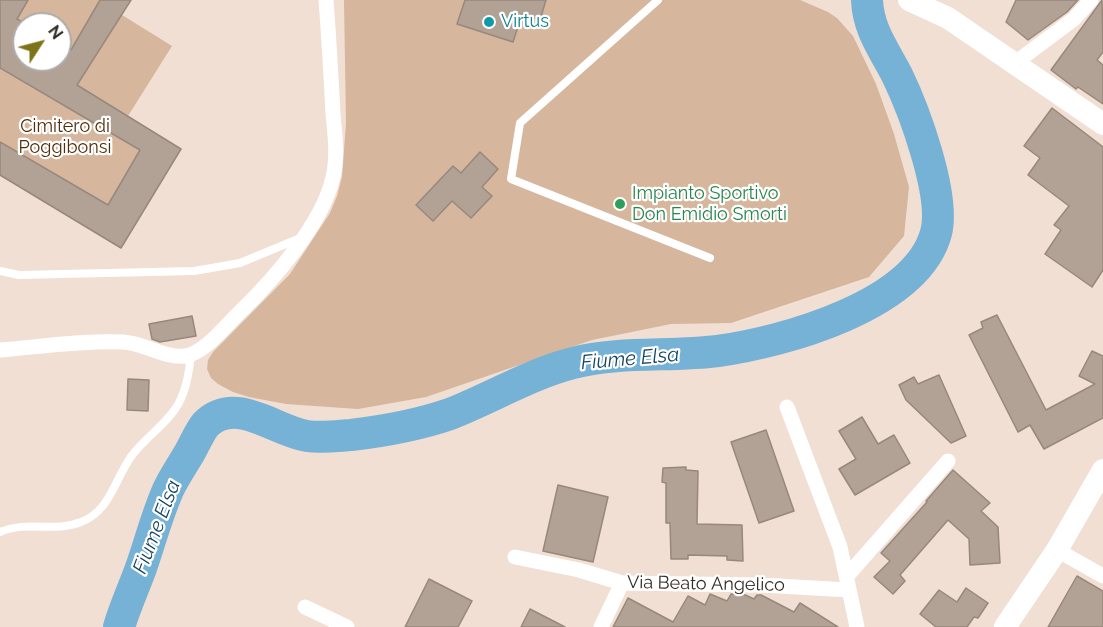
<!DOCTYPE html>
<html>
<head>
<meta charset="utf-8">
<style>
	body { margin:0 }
	#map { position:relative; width:1103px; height:627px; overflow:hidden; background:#f0dfd2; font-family:Raleway,sans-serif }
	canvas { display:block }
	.north { position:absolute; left:12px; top:12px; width:60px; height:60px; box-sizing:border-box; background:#fff; border:2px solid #adaba8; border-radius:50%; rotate:54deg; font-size:16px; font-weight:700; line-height:24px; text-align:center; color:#322c26 }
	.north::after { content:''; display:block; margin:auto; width:21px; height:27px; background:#7c7417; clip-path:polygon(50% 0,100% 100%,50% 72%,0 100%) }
</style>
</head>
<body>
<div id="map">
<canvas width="1103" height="627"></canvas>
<div class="north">N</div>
</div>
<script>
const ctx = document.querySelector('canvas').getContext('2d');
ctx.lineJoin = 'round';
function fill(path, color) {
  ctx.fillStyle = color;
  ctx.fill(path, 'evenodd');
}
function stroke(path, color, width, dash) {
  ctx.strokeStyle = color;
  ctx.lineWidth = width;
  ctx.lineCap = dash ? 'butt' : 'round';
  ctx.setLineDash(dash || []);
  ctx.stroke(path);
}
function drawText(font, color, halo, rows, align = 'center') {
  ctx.font = font + ' Raleway,sans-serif';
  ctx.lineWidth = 4.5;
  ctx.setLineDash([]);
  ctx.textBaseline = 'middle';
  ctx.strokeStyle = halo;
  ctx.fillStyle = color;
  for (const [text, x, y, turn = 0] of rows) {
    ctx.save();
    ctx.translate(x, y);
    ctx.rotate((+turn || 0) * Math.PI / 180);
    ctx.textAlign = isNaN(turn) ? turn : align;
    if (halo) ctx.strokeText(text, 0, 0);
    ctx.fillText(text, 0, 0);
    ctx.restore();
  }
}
fill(new Path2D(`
	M 0,0 L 124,0 L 122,15 L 172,46 L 128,116 L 181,149 L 121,248 L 0,175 ZM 24,24 L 60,24 L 60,60 L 24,60 Z
	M 344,0 L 800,0 L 828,12 L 837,18 L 853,36 L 876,84 L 894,134 L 909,187 L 904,236 L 869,277 L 731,323 L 671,324 L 592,340 L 426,397 L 358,409 L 286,404 L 249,397 L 233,392 L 218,384 L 211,378 L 207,369 L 208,360 L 213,352 L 290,274 L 330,213 L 337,196 L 342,177 L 346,123 Z`), '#d6b69c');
stroke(new Path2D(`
	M 119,627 C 125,607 134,587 141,568 C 150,542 157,515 168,490 C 174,477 183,464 190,452 C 195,443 200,431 206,424 C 236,395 275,431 307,436 C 322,438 336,436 351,435 C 385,431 418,425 450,414 C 491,398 530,374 573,363 C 620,351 670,357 718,351 C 783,342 916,306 936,233 C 946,196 914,110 897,75 C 884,50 868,29 867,0`), '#76b1d6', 32);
const building = new Path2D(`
	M 0,0 L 28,0 L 17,19 L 24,23 L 24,60 L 60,60 L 60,44 L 71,50 L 100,0 L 131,0 L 77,85 L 181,149 L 121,248 L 0,175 L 0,142 L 108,205 L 140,150 L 0,68 Z
	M 465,0 L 546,0 L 540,20 L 522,14 L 513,42 L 457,24 Z
	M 1016,0 L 1078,0 L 1067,12 L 1028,40 L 1006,22 Z
	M 1102,0 L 1103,52 L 1097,60 L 1103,65 L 1103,104 L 1078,87 L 1076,89 L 1051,70 Z
	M 1052,108 L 1103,147 L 1103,270 L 1092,287 L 1045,254 L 1061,230 L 1054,225 L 1069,206 L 1028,175 L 1040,158 L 1024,146 Z
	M 480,152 L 498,169 L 482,187 L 492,196 L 471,218 L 452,201 L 433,221 L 416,205 L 453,166 L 461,173 Z
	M 997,315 L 1046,410 L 1095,384 L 1079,376 L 1092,351 L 1103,356 L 1103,418 L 1044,449 L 1030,425 L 1018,432 L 969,335 L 983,328 L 981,322 Z
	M 192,316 L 196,336 L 160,342 L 152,339 L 149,324 Z
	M 939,375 L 966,436 L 951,443 L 906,400 L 899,385 L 914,377 L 918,384 Z
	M 128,379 L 149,380 L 148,411 L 127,410 Z
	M 862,417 L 878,444 L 894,435 L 910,463 L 855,495 L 839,469 L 856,459 L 839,431 Z
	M 766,430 L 794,511 L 759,523 L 731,442 Z
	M 686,467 L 686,470 L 698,471 L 697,524 L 742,525 L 743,561 L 727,560 L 727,556 L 688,555 L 688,559 L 671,559 L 670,523 L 666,523 L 666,483 L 662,482 L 663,468 Z
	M 953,470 L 990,503 L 981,511 L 998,527 L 1000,563 L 970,565 L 969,539 L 948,520 L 900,575 L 905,581 L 893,594 L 874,577 L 890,561 L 881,553 L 927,502 L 926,501 Z
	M 558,485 L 608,497 L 593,562 L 543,551 Z
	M 1077,576 L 1103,591 L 1103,627 L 1048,627 Z
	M 429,579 L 472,601 L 458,627 L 405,627 Z
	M 966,588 L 988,603 L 978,618 L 974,617 L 967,627 L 936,627 L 920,614 L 939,590 L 957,602 Z
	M 710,594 L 727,601 L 731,594 L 743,594 L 754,599 L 757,595 L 761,595 L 794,612 L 800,603 L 838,627 L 613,627 L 628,598 L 673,622 L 688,596 L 705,605 Z
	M 530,609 L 565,627 L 521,627 Z`);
fill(building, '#b2a296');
stroke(building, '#98887c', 1.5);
stroke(new Path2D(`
	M 658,0 L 520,123 L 511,179 L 710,258
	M 0,271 L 19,275 L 194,271 L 240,263 L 298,239
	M 0,532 C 28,520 54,533 81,522 C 111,511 115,477 133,454 C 147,436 168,423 179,403 C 187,387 189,372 191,354`), '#fff', 8);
stroke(new Path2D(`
	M 1015,63 L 1074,19 L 1091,0
	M 0,350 C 38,347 85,340 123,342 C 144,343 163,358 185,356 C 204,354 227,324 241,311 C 274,279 323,223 333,177 C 338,157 335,134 333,114 C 331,76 329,38 326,0
	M 787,407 L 840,547 L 857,627
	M 1057,550 L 1103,576
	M 515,557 L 579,570 L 622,583 L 761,585 L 849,590
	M 847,576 L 948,461
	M 305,607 L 347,627
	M 601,627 L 622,583`), '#fff', 15);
stroke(new Path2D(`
	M 909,0 L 948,18 L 1103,124
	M 1005,627 L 1057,550 L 1103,470`), '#fff', 22);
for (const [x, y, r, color] of [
	[489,22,6,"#0f9aa8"],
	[620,204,6,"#2e9e5b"]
]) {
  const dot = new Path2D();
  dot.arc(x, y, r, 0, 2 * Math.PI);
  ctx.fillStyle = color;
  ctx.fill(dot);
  stroke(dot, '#fff', 2);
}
drawText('18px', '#0d838f', '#fff', [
	["Virtus",501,22]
], 'left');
drawText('18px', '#502e0d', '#fff', [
	["Cimitero di",65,127],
	["Poggibonsi",65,148]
]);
drawText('18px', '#27864d', '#fff', [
	["Impianto Sportivo",632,194],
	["Don Emidio Smorti",632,215]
], 'left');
drawText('18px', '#322c26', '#fff', [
	["Via Beato Angelico",706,584,1]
]);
drawText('italic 20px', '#15445e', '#fff', [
	["Fiume Elsa",630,359,-5],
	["Fiume Elsa",157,527,-69]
]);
</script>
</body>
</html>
